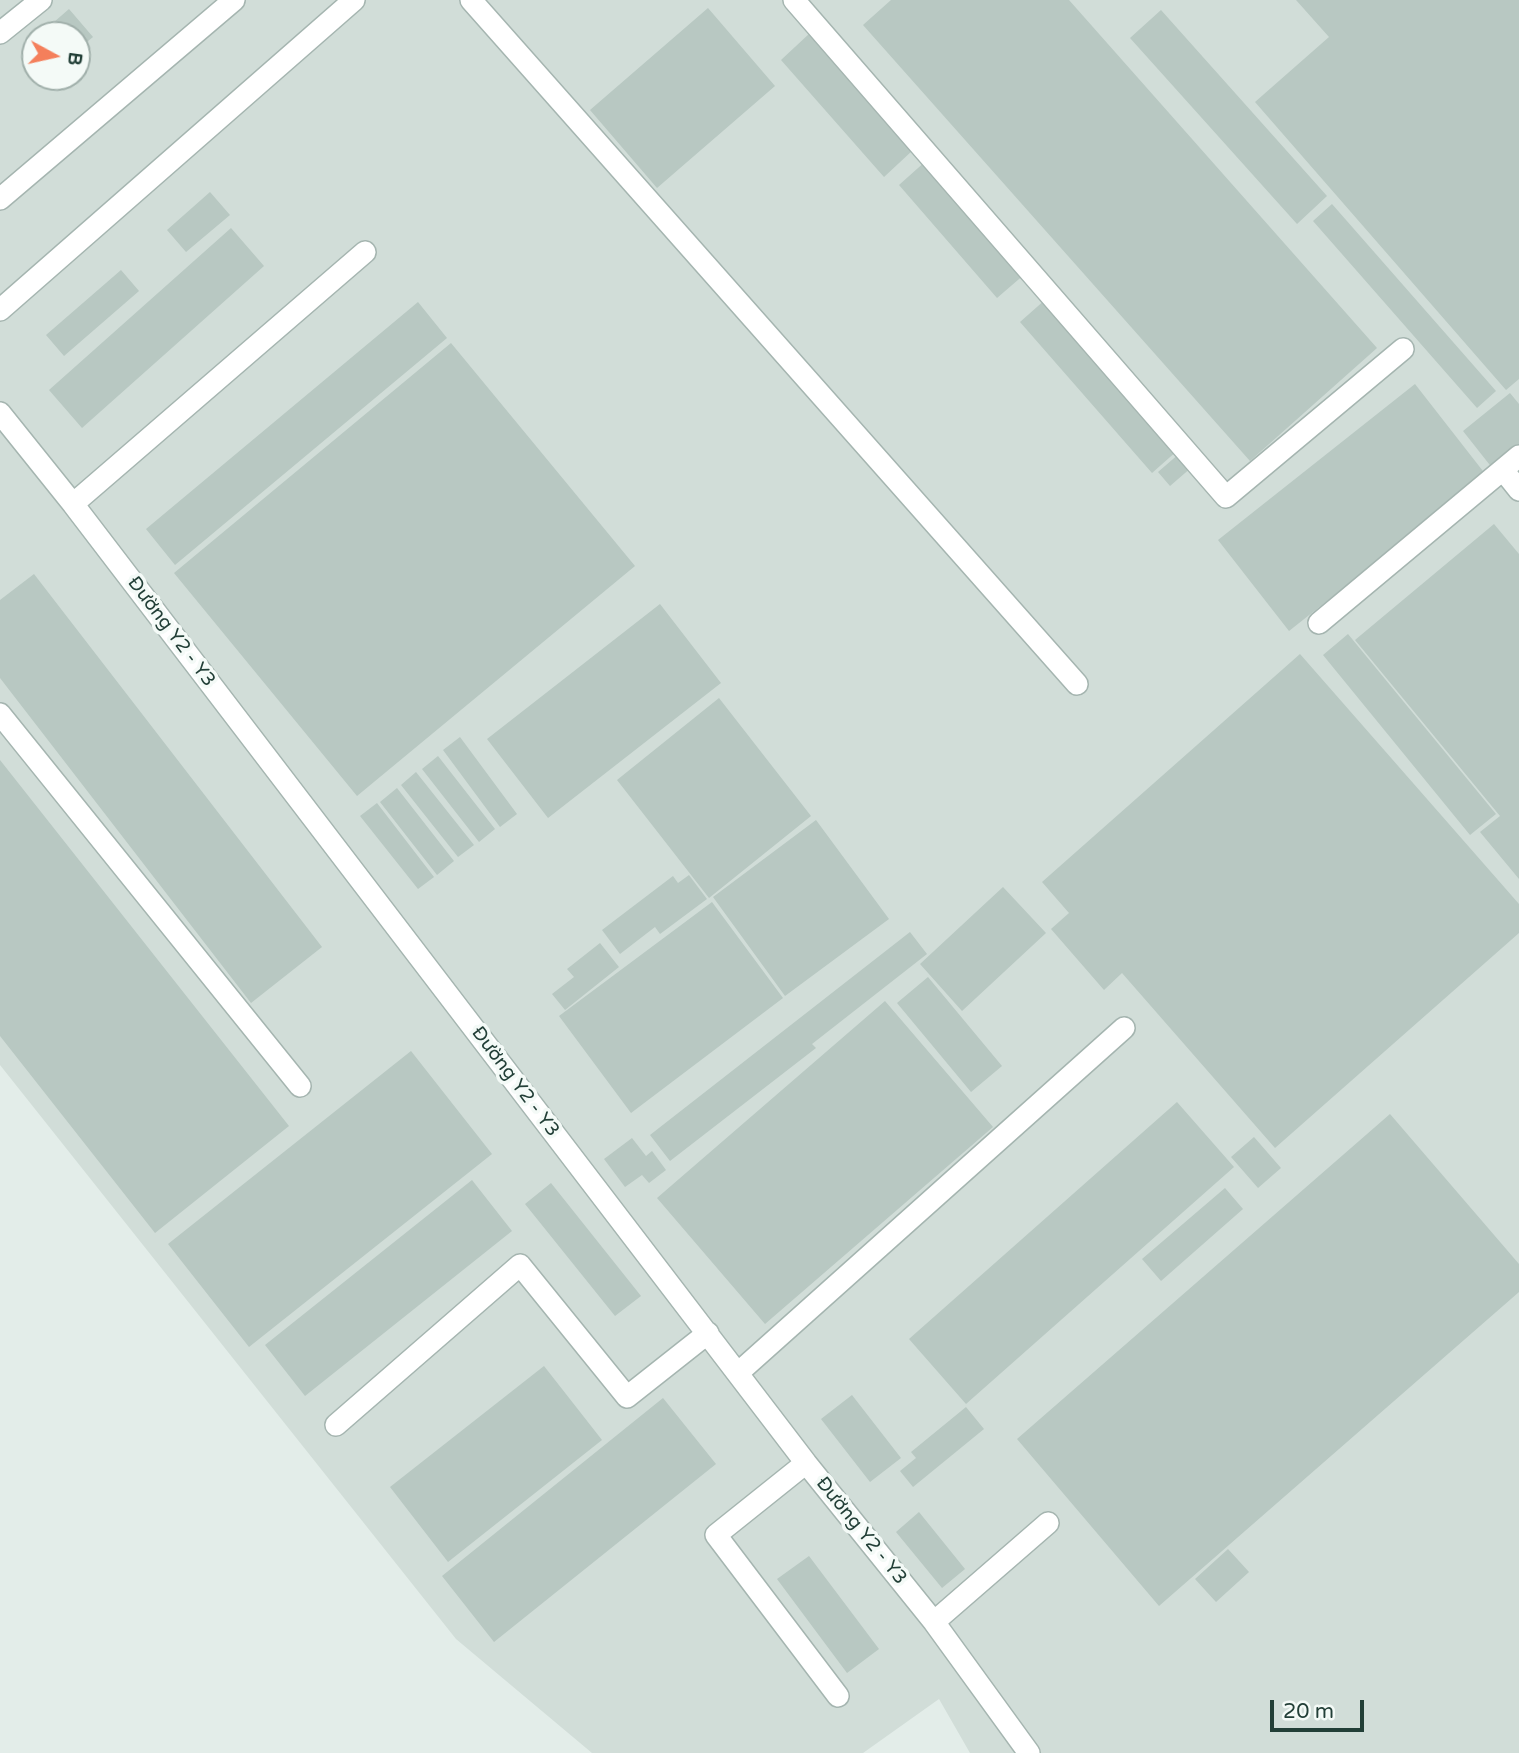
<!DOCTYPE html>
<html>
<head>
<meta charset="utf-8">
<style>
	body { margin:0 }
	#map { position:relative; width:1519px; height:1753px; overflow:hidden; background:#e3ede9; font-family:"Varela Round",sans-serif }
	canvas { display:block }
	.north { position:absolute; left:21px; top:21px; width:70px; height:70px; box-sizing:border-box; background:#f4faf7; border:2px solid #a0afaa; border-radius:50%; rotate:98deg; font-size:19px; font-weight:700; line-height:28px; text-align:center; color:#223f37 }
	.north::after { content:''; display:block; margin:auto; width:24px; height:32px; background:#f47f5b; clip-path:polygon(50% 0,100% 100%,50% 72%,0 100%) }
	.scale { position:absolute; left:1270px; top:1700px; width:94px; height:32px; box-sizing:border-box; border:4px solid #223f37; border-top:0; padding-left:9px; font-size:21px; line-height:24px; white-space:nowrap; color:#223f37; -webkit-text-stroke:5px #f4faf7; paint-order:stroke }
</style>
</head>
<body>
<div id="map">
<canvas width="1519" height="1753"></canvas>
<div class="north">B</div>
<div class="scale">20 m</div>
</div>
<script>
const ctx = document.querySelector('canvas').getContext('2d');
ctx.lineJoin = 'round';
function fill(path, color) {
  ctx.fillStyle = color;
  ctx.fill(path, 'evenodd');
}
function stroke(path, color, width, dash) {
  ctx.strokeStyle = color;
  ctx.lineWidth = width;
  ctx.lineCap = dash ? 'butt' : 'round';
  ctx.setLineDash(dash || []);
  ctx.stroke(path);
}
function drawText(font, color, halo, rows, align = 'center') {
  ctx.font = font + ' "Varela Round",sans-serif';
  ctx.lineWidth = 7;
  ctx.setLineDash([]);
  ctx.textBaseline = 'middle';
  ctx.strokeStyle = halo;
  ctx.fillStyle = color;
  for (const [text, x, y, turn = 0] of rows) {
    ctx.save();
    ctx.translate(x, y);
    ctx.rotate((+turn || 0) * Math.PI / 180);
    ctx.textAlign = isNaN(turn) ? turn : align;
    if (halo) ctx.strokeText(text, 0, 0);
    ctx.fillText(text, 0, 0);
    ctx.restore();
  }
}
fill(new Path2D(`
	M 0,0 L 1519,0 L 1519,1753 L 970,1753 L 939,1699 L 863,1753 L 592,1753 L 456,1639 L 0,1065 ZM 35,35 L 77,35 L 77,77 L 35,77 Z`), '#d1ddd8');
fill(new Path2D(`
	M 891,0 L 1069,0 L 1377,348 L 1250,461 L 863,25 Z
	M 1296,0 L 1519,0 L 1519,379 L 1506,390 L 1255,102 L 1329,37 Z
	M 708,8 L 775,86 L 657,188 L 590,110 Z
	M 69,9 L 93,37 L 77,50 L 77,35 L 51,35 L 46,29 Z
	M 1161,10 L 1327,196 L 1297,224 L 1130,38 Z
	M 810,33 L 913,150 L 884,177 L 781,60 Z
	M 927,160 L 1026,273 L 997,298 L 899,185 Z
	M 210,192 L 230,215 L 186,252 L 167,230 Z
	M 1332,204 L 1496,391 L 1477,408 L 1313,221 Z
	M 231,228 L 264,266 L 82,428 L 49,390 Z
	M 121,270 L 139,291 L 64,356 L 46,335 Z
	M 1046,299 L 1178,450 L 1152,473 L 1020,322 Z
	M 418,302 L 447,338 L 175,565 L 146,529 Z
	M 451,343 L 635,566 L 357,796 L 174,573 Z
	M 1415,384 L 1486,475 L 1289,631 L 1218,540 Z
	M 1510,393 L 1519,404 L 1519,447 L 1493,469 L 1463,431 Z
	M 1180,453 L 1192,467 L 1170,486 L 1158,472 Z
	M 1494,524 L 1519,554 L 1519,879 L 1480,832 L 1500,816 L 1355,640 Z
	M 34,574 L 322,947 L 251,1003 L 0,678 L 0,600 Z
	M 660,604 L 721,683 L 548,818 L 487,739 Z
	M 1348,634 L 1496,814 L 1470,835 L 1323,655 Z
	M 1300,654 L 1519,904 L 1519,933 L 1275,1148 L 1122,973 L 1104,990 L 1051,929 L 1069,913 L 1042,882 Z
	M 719,698 L 811,816 L 709,898 L 617,780 Z
	M 460,737 L 517,814 L 500,827 L 443,750 Z
	M 438,756 L 495,829 L 479,842 L 422,769 Z
	M 0,760 L 289,1126 L 155,1233 L 0,1036 Z
	M 416,772 L 474,845 L 458,857 L 401,785 Z
	M 397,788 L 454,861 L 437,875 L 380,802 Z
	M 377,803 L 434,877 L 418,889 L 360,816 Z
	M 816,820 L 889,919 L 785,996 L 713,897 Z
	M 689,875 L 707,899 L 660,934 L 655,927 L 620,954 L 602,930 L 673,876 L 678,883 Z
	M 1003,887 L 1046,933 L 962,1011 L 920,964 Z
	M 712,902 L 783,998 L 631,1113 L 559,1016 Z
	M 910,932 L 927,954 L 812,1044 L 816,1048 L 670,1161 L 650,1135 Z
	M 600,943 L 619,967 L 565,1010 L 552,994 L 574,977 L 567,969 Z
	M 928,977 L 1002,1066 L 971,1092 L 897,1003 Z
	M 885,1001 L 993,1127 L 765,1324 L 657,1198 Z
	M 411,1051 L 492,1154 L 249,1347 L 168,1244 Z
	M 1177,1102 L 1234,1167 L 966,1404 L 909,1339 Z
	M 1390,1114 L 1519,1264 L 1519,1292 L 1159,1606 L 1017,1439 Z
	M 1254,1137 L 1281,1168 L 1258,1188 L 1231,1157 Z
	M 632,1138 L 646,1156 L 652,1151 L 666,1170 L 649,1183 L 642,1175 L 625,1187 L 604,1159 Z
	M 472,1180 L 512,1231 L 305,1396 L 265,1345 Z
	M 551,1183 L 641,1296 L 615,1316 L 525,1204 Z
	M 1225,1188 L 1243,1209 L 1161,1281 L 1142,1259 Z
	M 544,1366 L 602,1440 L 448,1562 L 390,1487 Z
	M 852,1395 L 901,1458 L 870,1482 L 821,1419 Z
	M 663,1398 L 716,1464 L 494,1642 L 442,1576 Z
	M 966,1407 L 984,1429 L 913,1487 L 900,1471 L 916,1458 L 911,1452 Z
	M 919,1512 L 965,1569 L 942,1588 L 896,1532 Z
	M 1228,1549 L 1249,1572 L 1216,1602 L 1195,1579 Z
	M 809,1556 L 879,1649 L 847,1673 L 777,1579 Z`), '#b8c8c2');
const minor = new Path2D(`
	M 471,0 L 1077,684
	M 794,0 L 1226,497 L 1403,349
	M 0,33 L 41,0
	M 0,199 L 234,0
	M 0,310 L 354,0
	M 0,413 L 73,504 L 806,1463 L 934,1622 L 1029,1753
	M 1503,470 L 1519,490
	M 73,504 L 365,252
	M 1319,623 L 1519,456
	M 0,714 L 300,1086
	M 738,1373 L 1124,1028
	M 336,1425 L 520,1265 L 627,1397 L 708,1333
	M 806,1463 L 716,1535 L 838,1696
	M 934,1622 L 1048,1523`);
stroke(minor, '#a5b5b0', 24);
stroke(minor, '#fff', 21);
drawText('19px', '#223f37', '#f4faf7', [
	["Đường Y2 - Y3",171,632,53],
	["Đường Y2 - Y3",515,1082,53],
	["Đường Y2 - Y3",861,1531,51]
]);
</script>
</body>
</html>
